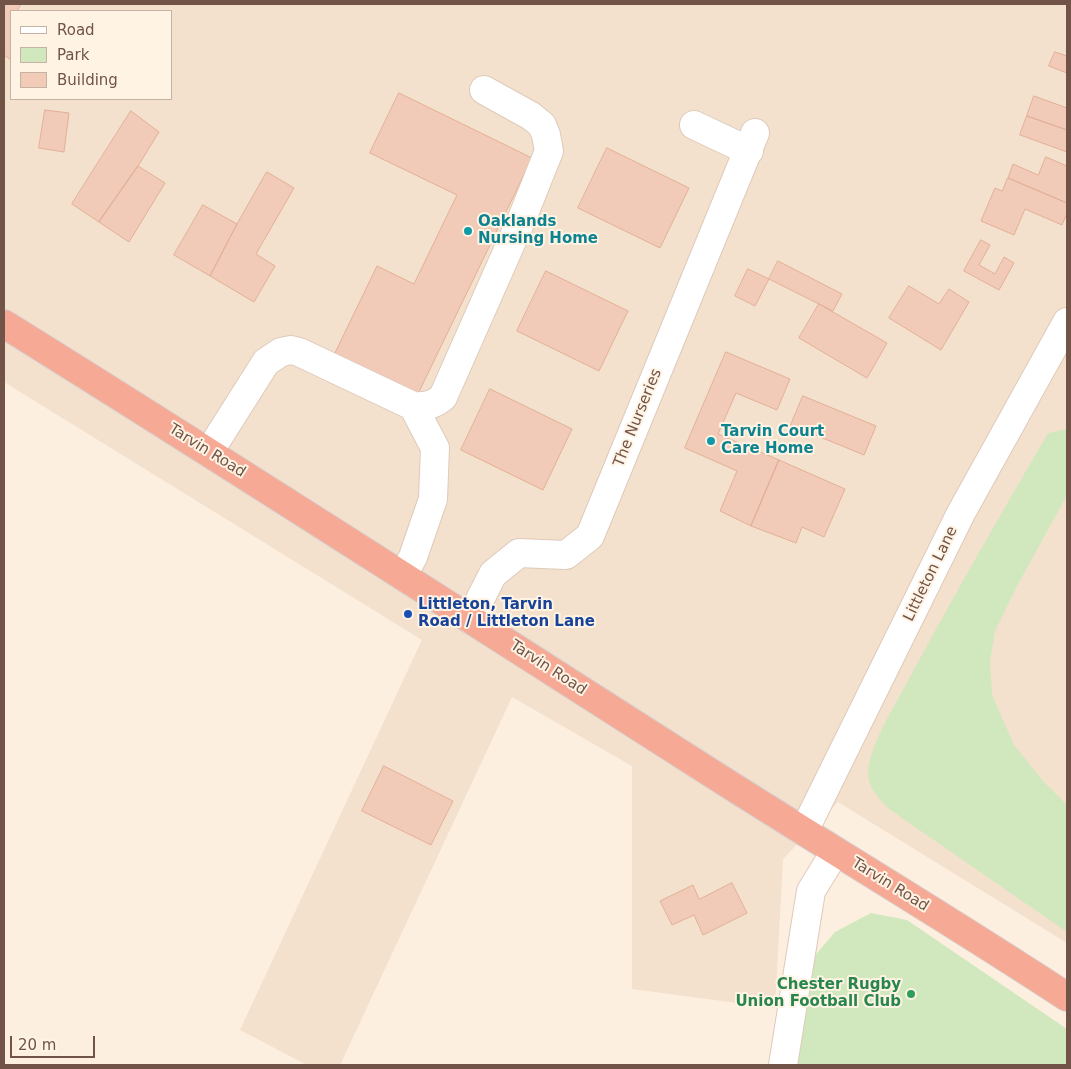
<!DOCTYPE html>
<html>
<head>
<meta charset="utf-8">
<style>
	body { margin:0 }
	#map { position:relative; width:1071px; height:1069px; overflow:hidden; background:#fcefdf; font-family:"DejaVu Sans",sans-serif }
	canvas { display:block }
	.frame { position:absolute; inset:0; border:5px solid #715447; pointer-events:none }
	.legend { position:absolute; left:10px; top:10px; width:162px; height:90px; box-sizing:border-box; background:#fff3e4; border:1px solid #c6b3a5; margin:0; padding:6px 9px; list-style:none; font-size:15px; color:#715447 }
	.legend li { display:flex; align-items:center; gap:10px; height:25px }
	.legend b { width:25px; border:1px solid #c6b3a5 }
	.scale { position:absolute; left:10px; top:1036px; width:85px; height:22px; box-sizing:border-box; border:2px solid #715447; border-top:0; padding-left:6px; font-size:15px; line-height:18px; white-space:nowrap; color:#715447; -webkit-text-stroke:4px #fff3e4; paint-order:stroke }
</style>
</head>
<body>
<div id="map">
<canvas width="1071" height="1069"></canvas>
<div class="frame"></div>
<ul class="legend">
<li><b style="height:6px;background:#fff"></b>Road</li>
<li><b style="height:14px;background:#d1e8be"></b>Park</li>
<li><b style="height:14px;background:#f1cbb7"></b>Building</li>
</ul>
<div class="scale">20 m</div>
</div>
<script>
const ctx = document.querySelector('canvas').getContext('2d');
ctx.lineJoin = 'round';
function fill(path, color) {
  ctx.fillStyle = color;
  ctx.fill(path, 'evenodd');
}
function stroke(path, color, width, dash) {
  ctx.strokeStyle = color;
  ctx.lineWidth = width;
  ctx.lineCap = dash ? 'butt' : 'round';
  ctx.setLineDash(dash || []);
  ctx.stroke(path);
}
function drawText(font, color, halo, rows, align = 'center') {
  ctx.font = font + ' "DejaVu Sans",sans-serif';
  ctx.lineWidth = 4;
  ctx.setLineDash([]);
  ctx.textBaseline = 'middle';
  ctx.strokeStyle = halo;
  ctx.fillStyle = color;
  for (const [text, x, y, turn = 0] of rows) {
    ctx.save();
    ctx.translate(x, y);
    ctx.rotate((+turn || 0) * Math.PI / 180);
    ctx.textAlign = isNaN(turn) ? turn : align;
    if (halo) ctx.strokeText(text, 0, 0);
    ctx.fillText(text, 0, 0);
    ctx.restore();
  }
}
fill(new Path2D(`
	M 4,4 L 1067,4 L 1067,943 L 838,802 L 783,859 L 775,1008 L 632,989 L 632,766 L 512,697 L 340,1065 L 307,1065 L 240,1030 L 422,640 L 4,382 ZM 11,11 L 171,11 L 171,99 L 11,99 Z`), '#f3e0cd');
fill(new Path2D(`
	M 1067,429 L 1067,495 L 1017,586 L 995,631 L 990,662 L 992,695 L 1014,745 L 1043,781 L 1067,805 L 1067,932 L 889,809 C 880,800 868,788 868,774 C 868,747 897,702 910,677 C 954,595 1001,514 1048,433 Z
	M 871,913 L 907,920 L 1067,1029 L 1067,1065 L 795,1065 L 812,959 L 835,932 Z`), '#d1e8be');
const building = new Path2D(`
	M 4,4 L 21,4 L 17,11 L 11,11 L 11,60 L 4,55 Z
	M 1055,52 L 1067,56 L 1067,73 L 1049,66 Z
	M 399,93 L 532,158 L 416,398 L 333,357 L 377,266 L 414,284 L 457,195 L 370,153 Z
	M 1034,96 L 1067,108 L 1067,130 L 1027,116 Z
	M 45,110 L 69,113 L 64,152 L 39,148 Z
	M 131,111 L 159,132 L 138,166 L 99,222 L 72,204 Z
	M 1027,116 L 1067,130 L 1067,152 L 1020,135 Z
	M 607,148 L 689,188 L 660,248 L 578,208 Z
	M 1046,157 L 1067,166 L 1067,203 L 1008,178 L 1013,164 L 1038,175 Z
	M 138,166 L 165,183 L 129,242 L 99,222 Z
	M 267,172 L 294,188 L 256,254 L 275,266 L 254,302 L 210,276 L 237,224 Z
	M 1008,178 L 1067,203 L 1067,213 L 1062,225 L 1025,209 L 1014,235 L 981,221 L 995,188 L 1002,191 Z
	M 203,205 L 237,224 L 210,276 L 174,255 Z
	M 981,240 L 990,245 L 979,265 L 995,274 L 1004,257 L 1014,263 L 999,290 L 964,271 Z
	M 778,261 L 842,294 L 833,311 L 769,279 Z
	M 748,269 L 769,279 L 755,306 L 735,296 Z
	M 546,271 L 628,311 L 599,371 L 517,331 Z
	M 909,286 L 939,304 L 949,289 L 969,302 L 941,350 L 889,318 Z
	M 819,304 L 887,343 L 867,378 L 799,338 Z
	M 726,352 L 790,379 L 777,410 L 736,393 L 718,434 L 779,460 L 751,526 L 720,511 L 737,471 L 685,448 Z
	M 490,389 L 572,429 L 543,490 L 461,450 Z
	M 803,396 L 876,426 L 864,455 L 791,425 Z
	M 779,460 L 845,489 L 824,537 L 802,527 L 796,543 L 751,526 Z
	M 384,766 L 453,801 L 431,845 L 362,811 Z
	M 732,883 L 747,913 L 703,935 L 694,915 L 672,925 L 660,901 L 693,885 L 699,899 Z`);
fill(building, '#f1cbb7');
stroke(building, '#e3b097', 1);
const minor = new Path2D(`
	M 694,125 L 749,151
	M 209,452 L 266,362 L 281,352 L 291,350 L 299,352 L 413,406 C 425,407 434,405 443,397 L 523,216 L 549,151 L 546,135 L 542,125 L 531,116 L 484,90
	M 403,575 L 413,557 L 433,499 L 435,448 L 413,406
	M 470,619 L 493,574 L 519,553 L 566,555 L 590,536 L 755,133
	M 804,831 L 961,513 L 1067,322
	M 783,1065 L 811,891 L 835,852`);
const highway = new Path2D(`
	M 4,324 C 247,475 488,631 730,785 C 842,856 956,924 1067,997`);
stroke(minor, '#dfcabb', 30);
stroke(highway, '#d7cfcb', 30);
stroke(minor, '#fff', 28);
stroke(highway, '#f6a995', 28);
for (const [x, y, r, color] of [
	[468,231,5,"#0f9aa8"],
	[711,441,5,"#0f9aa8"],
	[408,614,5,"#1a4fb4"],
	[911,994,5,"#2e9e5b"]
]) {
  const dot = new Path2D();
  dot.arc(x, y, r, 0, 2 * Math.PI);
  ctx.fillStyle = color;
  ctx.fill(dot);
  stroke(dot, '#fff3e4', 2);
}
drawText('bold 15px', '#0d838f', '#fff3e4', [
	["Oaklands",478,222],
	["Nursing Home",478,239],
	["Tarvin Court",721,432],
	["Care Home",721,449]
], 'left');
drawText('15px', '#715447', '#fff3e4', [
	["The Nurseries",638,418,-68],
	["Tarvin Road",207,451,32],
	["Littleton Lane",931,574,-64],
	["Tarvin Road",548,668,33],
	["Tarvin Road",890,885,32]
]);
drawText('bold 15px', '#164399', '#fff3e4', [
	["Littleton, Tarvin",418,605],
	["Road / Littleton Lane",418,622]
], 'left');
drawText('bold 15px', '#27864d', '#fff3e4', [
	["Chester Rugby",901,985],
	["Union Football Club",901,1002]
], 'right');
</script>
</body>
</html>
